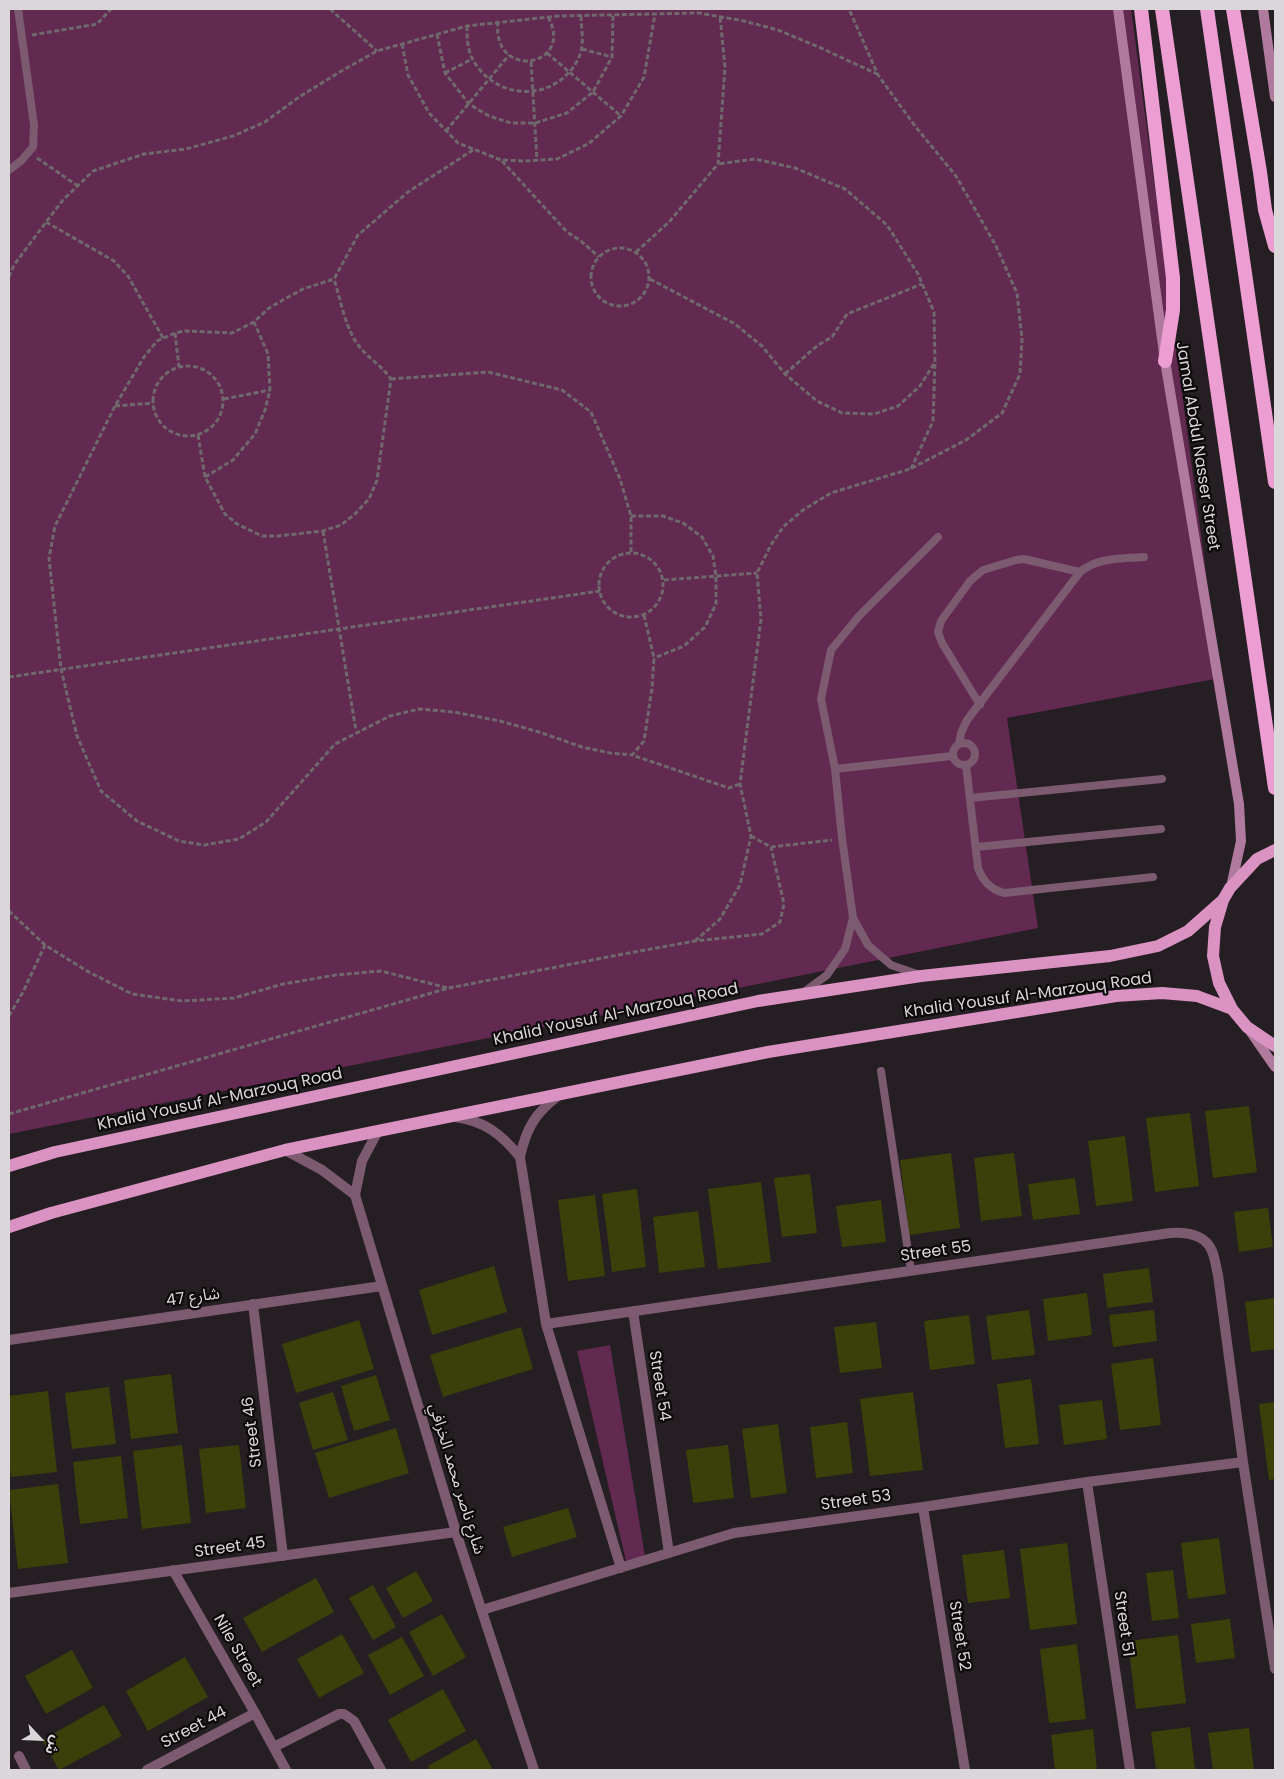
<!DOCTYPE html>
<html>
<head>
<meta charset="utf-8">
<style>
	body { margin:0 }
	#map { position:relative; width:1284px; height:1779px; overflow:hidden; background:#251e22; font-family:Poppins,"Noto Sans Arabic",sans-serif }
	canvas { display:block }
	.frame { position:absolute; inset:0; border:10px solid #dbd6d9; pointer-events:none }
	.north { position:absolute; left:15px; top:1714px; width:50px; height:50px; -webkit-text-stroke:4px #0c090b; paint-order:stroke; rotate:115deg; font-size:14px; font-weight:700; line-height:20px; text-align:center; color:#dbd6d9 }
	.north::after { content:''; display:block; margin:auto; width:18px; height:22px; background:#dbd6d9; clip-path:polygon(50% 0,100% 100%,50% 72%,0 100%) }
</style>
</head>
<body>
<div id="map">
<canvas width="1284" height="1779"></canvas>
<div class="frame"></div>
<div class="north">ش</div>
</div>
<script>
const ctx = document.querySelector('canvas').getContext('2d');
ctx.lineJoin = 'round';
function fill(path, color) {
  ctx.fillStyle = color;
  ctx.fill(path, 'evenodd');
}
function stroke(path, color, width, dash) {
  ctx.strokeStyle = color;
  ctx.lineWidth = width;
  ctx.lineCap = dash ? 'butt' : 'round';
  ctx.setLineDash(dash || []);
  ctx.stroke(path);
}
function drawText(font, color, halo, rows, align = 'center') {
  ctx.font = font + ' Poppins,"Noto Sans Arabic",sans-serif';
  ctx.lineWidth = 4.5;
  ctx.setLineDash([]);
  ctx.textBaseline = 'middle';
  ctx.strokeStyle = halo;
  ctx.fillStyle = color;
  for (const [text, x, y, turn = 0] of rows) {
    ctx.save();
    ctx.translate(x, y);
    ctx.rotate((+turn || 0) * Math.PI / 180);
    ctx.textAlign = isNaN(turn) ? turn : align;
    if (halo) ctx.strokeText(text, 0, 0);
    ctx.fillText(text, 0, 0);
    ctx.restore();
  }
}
fill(new Path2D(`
	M 9,9 L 1131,9 L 1220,678 L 1007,718 L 1038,928 L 9,1134 Z
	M 610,1345 L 645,1556 L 626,1561 L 577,1351 Z`), '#622951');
fill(new Path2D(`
	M 1249,1106 L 1257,1172 L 1213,1178 L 1205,1111 Z
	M 1190,1113 L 1199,1186 L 1155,1192 L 1146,1118 Z
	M 1125,1136 L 1133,1201 L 1096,1206 L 1088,1141 Z
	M 951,1153 L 960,1228 L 909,1235 L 900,1160 Z
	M 1014,1153 L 1022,1216 L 981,1221 L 974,1158 Z
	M 810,1174 L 817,1233 L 782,1237 L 774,1178 Z
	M 1075,1178 L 1080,1214 L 1033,1220 L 1028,1184 Z
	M 761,1182 L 771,1262 L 718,1269 L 708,1189 Z
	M 637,1189 L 646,1267 L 612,1272 L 602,1194 Z
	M 595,1195 L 605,1276 L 568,1281 L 558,1200 Z
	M 881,1200 L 886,1242 L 842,1247 L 836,1206 Z
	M 1268,1208 L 1273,1247 L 1239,1252 L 1234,1212 Z
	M 698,1211 L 705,1267 L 659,1273 L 653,1217 Z
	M 494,1266 L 507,1312 L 432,1335 L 419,1290 Z
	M 1149,1268 L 1153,1302 L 1107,1308 L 1103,1274 Z
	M 1087,1293 L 1092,1335 L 1048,1341 L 1043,1299 Z
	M 1275,1298 L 1275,1349 L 1251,1352 L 1245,1302 Z
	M 1029,1310 L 1035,1355 L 992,1360 L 986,1316 Z
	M 1154,1310 L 1157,1341 L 1113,1347 L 1109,1315 Z
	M 969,1315 L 975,1364 L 930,1370 L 924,1321 Z
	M 359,1320 L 374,1369 L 296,1393 L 282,1344 Z
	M 876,1322 L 882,1368 L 840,1373 L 834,1327 Z
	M 521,1327 L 533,1369 L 443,1397 L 430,1355 Z
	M 1153,1358 L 1161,1425 L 1120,1430 L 1111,1364 Z
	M 171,1374 L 178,1433 L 131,1439 L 124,1380 Z
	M 376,1375 L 390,1420 L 354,1431 L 341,1386 Z
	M 1031,1379 L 1039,1444 L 1005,1448 L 997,1384 Z
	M 109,1387 L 116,1444 L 72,1449 L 65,1393 Z
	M 48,1391 L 57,1472 L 11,1477 L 9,1461 L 9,1396 Z
	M 333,1392 L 348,1440 L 313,1450 L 299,1403 Z
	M 913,1392 L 923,1470 L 870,1476 L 860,1399 Z
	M 1102,1400 L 1107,1439 L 1064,1445 L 1059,1405 Z
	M 1275,1402 L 1275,1479 L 1269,1480 L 1259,1404 Z
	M 847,1422 L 853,1473 L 816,1478 L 810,1427 Z
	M 778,1424 L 787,1493 L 751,1498 L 742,1429 Z
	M 396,1428 L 409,1473 L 329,1498 L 315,1453 Z
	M 182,1445 L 191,1523 L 142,1529 L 133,1451 Z
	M 239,1445 L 246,1508 L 206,1513 L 199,1449 Z
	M 728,1445 L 734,1498 L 693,1503 L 686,1450 Z
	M 121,1456 L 128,1518 L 80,1524 L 73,1462 Z
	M 58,1484 L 68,1563 L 18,1569 L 9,1490 Z
	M 568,1508 L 577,1537 L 512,1557 L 503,1527 Z
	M 1219,1538 L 1226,1594 L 1188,1599 L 1181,1543 Z
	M 1067,1543 L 1077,1624 L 1030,1630 L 1020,1549 Z
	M 1004,1550 L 1010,1598 L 968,1603 L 962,1555 Z
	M 1173,1570 L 1179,1618 L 1152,1621 L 1146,1573 Z
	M 416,1571 L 433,1601 L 403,1618 L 386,1588 Z
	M 316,1578 L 334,1612 L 262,1652 L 243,1618 Z
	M 373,1585 L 396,1627 L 373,1640 L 349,1598 Z
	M 442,1614 L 466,1657 L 433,1676 L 409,1632 Z
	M 1230,1619 L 1235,1658 L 1196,1663 L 1191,1624 Z
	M 342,1634 L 364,1673 L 319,1698 L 297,1659 Z
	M 1178,1635 L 1186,1703 L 1136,1709 L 1128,1641 Z
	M 402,1637 L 424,1676 L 390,1695 L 368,1655 Z
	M 1077,1644 L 1086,1719 L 1049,1723 L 1040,1649 Z
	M 72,1650 L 93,1688 L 46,1714 L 25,1676 Z
	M 185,1657 L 208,1697 L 148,1731 L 126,1691 Z
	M 443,1689 L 466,1731 L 411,1762 L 388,1720 Z
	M 104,1705 L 122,1736 L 59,1770 L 42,1740 Z
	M 1190,1727 L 1195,1770 L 1156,1770 L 1151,1732 Z
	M 1249,1728 L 1254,1770 L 1213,1770 L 1208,1733 Z
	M 1093,1729 L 1097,1770 L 1055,1770 L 1051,1735 Z
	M 476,1739 L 493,1770 L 430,1770 L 428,1766 Z`), '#3b400a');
stroke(new Path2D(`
	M 330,9 L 377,51
	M 498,21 C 491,82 576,67 548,17
	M 467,26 C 467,37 467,49 473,60 C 491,92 533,102 562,79 C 571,71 578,63 581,51 C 584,41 581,27 581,16
	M 437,34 L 445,73 L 469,104 L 489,116 L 511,123 L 535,123 L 567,113 L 593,92 L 612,57 L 613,15
	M 32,35 L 97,24 L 111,9
	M 402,44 L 408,75 L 429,113 L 458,143 L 501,160 L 526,161 L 557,159 L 588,144 L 621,116 L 644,77 L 655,14
	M 582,49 L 612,57
	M 547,53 L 621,116
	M 531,62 L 537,161
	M 445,73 L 472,59
	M 446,131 L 509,55
	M 473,150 L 408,192 L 358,235 L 334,279 L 303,289 L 283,300 L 269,308 L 254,322 L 232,333 L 185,331 L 175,333 L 157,341 L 144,357 L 115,406 L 55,526 L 49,558 L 61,669 L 77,736 L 101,791 L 137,821 L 179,841 L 204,845 L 239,839 L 266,822 L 335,744 L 390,716 L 419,709 L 454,712 L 500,721 L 539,732 L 582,747 L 610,753 L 632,755
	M 37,158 L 78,186
	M 502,161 L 567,232 L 581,241 L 599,257
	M 46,222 L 114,261 L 128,276 L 163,338
	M591 277a29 29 0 1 1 58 0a29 29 0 1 1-58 0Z
	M 636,252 L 669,222 L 718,164 L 725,67 L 720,16
	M 9,277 L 14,265 L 46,222 L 63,200 L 93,171 L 144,154 L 186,149 L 233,136 L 265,122 L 299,97 L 343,70 L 377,51 L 467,26 L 558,16 L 699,13 L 744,21 L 778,30 L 821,48 L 877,74
	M 650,279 L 735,324 L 762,346 L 785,374 L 817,401 L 842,413 L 874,414 L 898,406 L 920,386 L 935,362 L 934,312 L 918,274 L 887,225 L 845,189 L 795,168 L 755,159 L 718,164
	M 175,333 L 179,367
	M153 401a35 35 0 1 1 70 0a35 35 0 1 1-70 0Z
	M 785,374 L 818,345 L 832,337 L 847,314 L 922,284
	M 391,379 L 488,372 L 562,390 L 591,412 L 620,479 L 631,516 L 631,553
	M 224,399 L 270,390
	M 115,406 L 153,403
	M 198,435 L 205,477 L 225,514 L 237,524 L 262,536 L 278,536 L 323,531 L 341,525 L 355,514 L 369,499 L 377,480 L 391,379 C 382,366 368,358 358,345 C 345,327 341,301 334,279
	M 911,469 L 933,421 L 935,362
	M 205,477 L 233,460 L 255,434 L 265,410 L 270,390 L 268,354 L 254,322
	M 631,516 L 663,516 L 683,523 L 702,537 L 713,556 L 716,576 L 716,604 L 705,627 L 684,646 L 654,658
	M 323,531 L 356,731
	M599 585a32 32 0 1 1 64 0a32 32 0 1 1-64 0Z
	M 664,580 L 757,573
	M 644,615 L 654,658 L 652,688 L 644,741 L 632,755 L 729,788 L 740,784
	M 9,677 L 600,591
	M 751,836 L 771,847 L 832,840
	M 9,911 L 45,945 L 87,971 L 132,994 L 182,1001 L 234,998 L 283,984 L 336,975 L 381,971 L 448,988
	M 695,941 L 720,919 L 740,885 L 751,836 L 740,784 L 761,619 L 757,573 L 771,545 L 783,527 L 803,510 L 831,493 L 910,469 L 966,440 L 1002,413 L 1020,374 L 1022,339 L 1017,293 L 996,246 L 956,176 L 915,126 L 878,75 L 849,9
	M 9,1016 L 23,992 L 45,945
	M 9,1114 L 449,988 L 618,955 L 695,941 L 762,934 L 780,922 L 784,904 L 771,847`), '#6f686c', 3, [5, 2.5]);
stroke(new Path2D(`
	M 9,170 L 21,161 L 33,147 L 34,125 L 18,9
	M 980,705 L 942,643 L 938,632 L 941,621 L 970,581 L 983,570 L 1016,560 L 1024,559 L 1080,572
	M953 754a11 11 0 1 1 22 0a11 11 0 1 1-22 0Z
	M 959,744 L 961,733 L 967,720 L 1080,572 C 1098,557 1122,559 1144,557
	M 966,765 L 978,868 C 983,881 990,889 1004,893 L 1153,877
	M 835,769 L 952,756
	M 970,798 L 1162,779
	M 976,847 L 1161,829
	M 917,974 L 891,965 L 868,945 L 853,918 L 842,838 L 835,769 L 821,699 L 831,650 L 859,616 L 938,537
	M 804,992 L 827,975 L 845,949 L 853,918
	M 881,1071 L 911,1271`), '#7c5a70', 8);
stroke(new Path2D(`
	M 558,1096 C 535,1113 526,1129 520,1157 L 546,1324 L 621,1568
	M 455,1117 C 485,1121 501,1134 520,1157
	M 253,1304 L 283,1556
	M 633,1311 L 669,1553
	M 546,1324 L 1170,1233 C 1185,1232 1205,1234 1212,1251 C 1215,1258 1216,1267 1218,1275 L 1243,1462 L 1275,1669
	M 9,1340 L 382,1286
	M 1087,1482 L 1130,1770
	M 923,1507 L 965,1770
	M 173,1570 L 255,1713 L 286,1770
	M 9,1593 L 456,1532
	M 482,1610 L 734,1533 L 923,1507 L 1087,1482 L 1243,1462
	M 274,1747 L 339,1714 L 344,1714 L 354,1721 L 381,1770
	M 19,1756 L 26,1770
	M 147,1770 L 255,1713`), '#7c5a70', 10);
stroke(new Path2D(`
	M 378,1131 L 362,1161 L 355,1195 L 456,1532 L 534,1770
	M 285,1150 L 322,1170 L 355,1195`), '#7c5a70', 10);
stroke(new Path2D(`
	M 1118,9 L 1165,361 L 1239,804 L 1241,841 L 1231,887
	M 1263,9 L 1275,97
	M 1250,1031 L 1275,1067`), '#b07a9e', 10);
stroke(new Path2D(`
	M 1275,850 L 1257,859 L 1230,888 L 1223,900 L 1215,927 L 1213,956 L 1219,983 L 1232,1009 L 1247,1027 L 1275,1046
	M 9,1166 L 55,1152 L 758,1001 L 921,976 L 1110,956 L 1158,946 L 1188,931 L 1223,900
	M 9,1227 L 51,1213 L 285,1150 L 378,1131 L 768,1052 L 1116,996 L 1162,993 L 1197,996 L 1232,1009`), '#d992c1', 12);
stroke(new Path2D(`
	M 1141,9 L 1173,278 L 1173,310 L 1165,361
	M 1162,9 L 1275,788
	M 1207,9 L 1275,482
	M 1233,9 L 1260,172 L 1265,210 L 1275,246`), '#ec9ed2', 14);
drawText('16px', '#dbd6d9', '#0c090b', [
	["Jamal Abdul Nasser Street",1197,446,81],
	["Khalid Yousuf Al-Marzouq Road",1028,996,-8],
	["Khalid Yousuf Al-Marzouq Road",616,1015,-12],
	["Khalid Yousuf Al-Marzouq Road",220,1100,-12],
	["Street 55",936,1252,-8],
	["شارع 47",193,1298,-8],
	["Street 54",659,1386,81],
	["Street 46",253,1432,-97],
	["شارع ناصر محمد الخرافي",456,1479,73],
	["Street 53",856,1501,-8],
	["Street 45",230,1548,-8],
	["Street 51",1123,1624,82],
	["Street 52",959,1636,81],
	["Nile Street",237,1651,60],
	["Street 44",194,1728,-28]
]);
</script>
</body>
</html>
